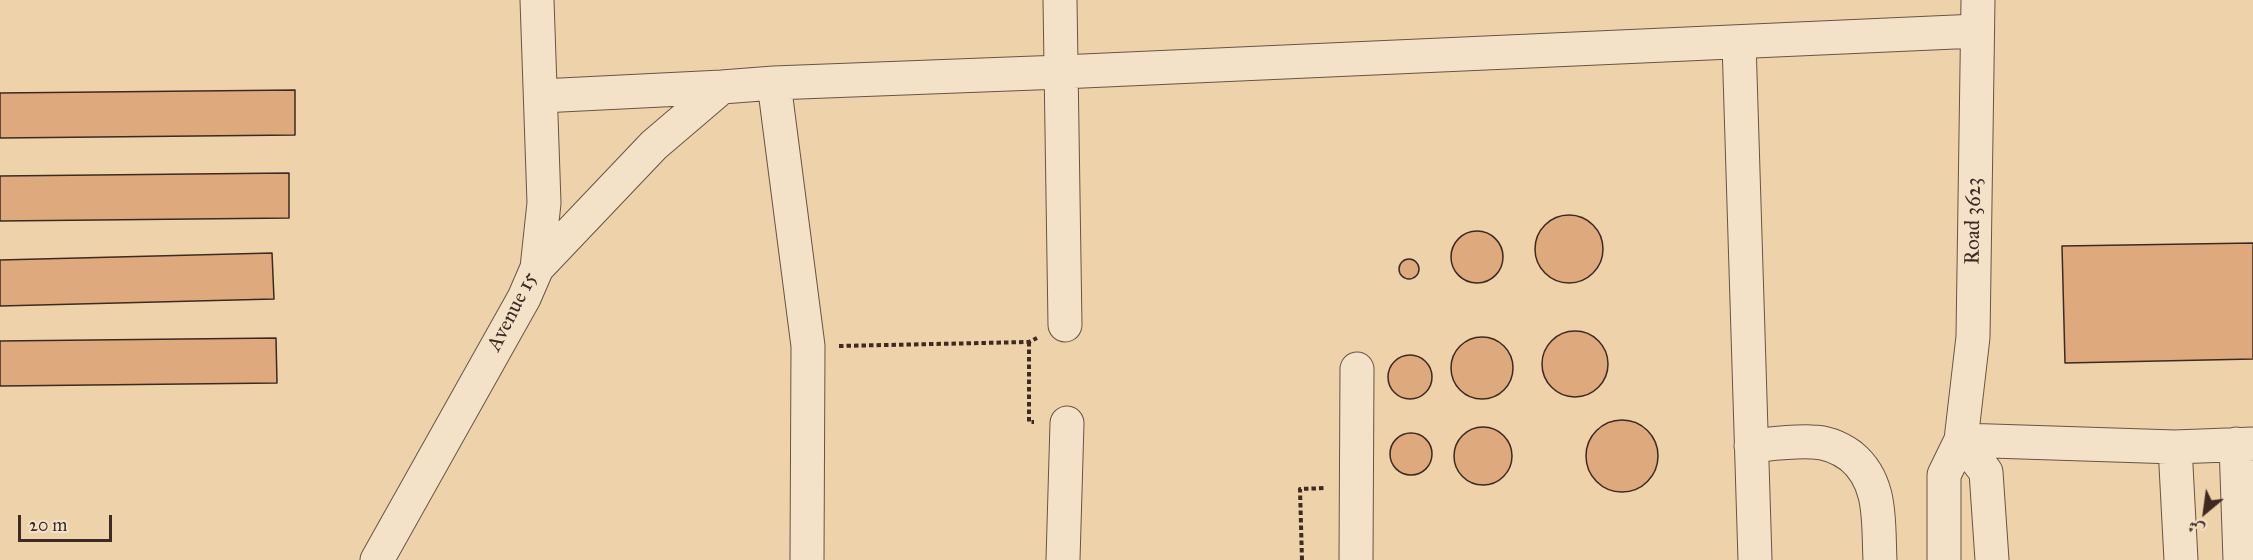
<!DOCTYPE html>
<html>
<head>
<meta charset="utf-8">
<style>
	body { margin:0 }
	#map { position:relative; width:2253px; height:560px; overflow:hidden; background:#edd2aa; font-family:"IM FELL Great Primer",Amiri,serif }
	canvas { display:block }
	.north { position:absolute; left:2175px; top:482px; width:60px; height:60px; -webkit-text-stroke:4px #f3e2c8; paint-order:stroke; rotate:209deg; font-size:16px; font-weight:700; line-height:24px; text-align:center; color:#3c2a23 }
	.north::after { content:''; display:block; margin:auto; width:21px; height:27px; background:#3c2a23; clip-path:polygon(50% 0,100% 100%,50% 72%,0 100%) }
	.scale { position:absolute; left:18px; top:515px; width:94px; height:27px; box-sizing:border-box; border:3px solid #3c2a23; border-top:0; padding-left:8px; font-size:18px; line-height:21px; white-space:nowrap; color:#3c2a23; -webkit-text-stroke:4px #f3e2c8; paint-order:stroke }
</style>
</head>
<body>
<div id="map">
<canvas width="2253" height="560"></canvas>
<div class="north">ش</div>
<div class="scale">20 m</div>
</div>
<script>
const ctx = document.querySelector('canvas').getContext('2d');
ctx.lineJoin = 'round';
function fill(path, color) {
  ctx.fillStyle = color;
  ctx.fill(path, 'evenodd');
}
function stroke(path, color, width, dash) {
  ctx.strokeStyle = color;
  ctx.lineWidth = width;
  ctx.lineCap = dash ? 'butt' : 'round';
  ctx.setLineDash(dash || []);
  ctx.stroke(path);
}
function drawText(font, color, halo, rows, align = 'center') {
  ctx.font = font + ' "IM FELL Great Primer",serif';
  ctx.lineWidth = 6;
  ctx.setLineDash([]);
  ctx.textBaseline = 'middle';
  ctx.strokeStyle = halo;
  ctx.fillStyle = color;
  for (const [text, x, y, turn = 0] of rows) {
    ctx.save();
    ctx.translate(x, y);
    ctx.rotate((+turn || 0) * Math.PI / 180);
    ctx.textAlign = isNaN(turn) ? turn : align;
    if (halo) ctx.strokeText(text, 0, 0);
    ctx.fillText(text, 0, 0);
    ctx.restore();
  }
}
const building = new Path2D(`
	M 295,90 L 295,135 L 0,138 L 0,93 Z
	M 289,173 L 289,218 L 0,221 L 0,176 Z
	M1535 249a34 34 0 1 1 68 0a34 34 0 1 1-68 0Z
	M1451 257a26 26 0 1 1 52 0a26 26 0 1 1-52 0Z
	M 2253,243 L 2253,359 L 2065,363 L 2062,246 Z
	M 272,253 L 274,299 L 0,306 L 0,260 Z
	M1399 269a10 10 0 1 1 20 0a10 10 0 1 1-20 0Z
	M1542 364a33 33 0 1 1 66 0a33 33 0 1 1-66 0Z
	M1451 368a31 31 0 1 1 62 0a31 31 0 1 1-62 0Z
	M 276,338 L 277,383 L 0,386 L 0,341 Z
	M1388 377a22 22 0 1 1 44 0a22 22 0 1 1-44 0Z
	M1586 456a36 36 0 1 1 72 0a36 36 0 1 1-72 0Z
	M1454 456a29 29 0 1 1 58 0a29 29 0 1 1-58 0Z
	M1390 454a21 21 0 1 1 42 0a21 21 0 1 1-42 0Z`);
fill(building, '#dda97d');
stroke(building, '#3c2a23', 1.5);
const minor = new Path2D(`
	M 1060,0 L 1065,325
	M 1739,42 L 1755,560
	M 774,83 L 808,346 L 807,560
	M 541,96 L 722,87 L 774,83 L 1061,72 L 1977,31
	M 537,268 L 654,145 L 722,87
	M 1961,440 L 2175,447 L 2253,444
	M 1961,440 L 1986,472 L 1992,560
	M 2236,444 L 2240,560
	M 1751,446 C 1771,444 1792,441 1812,442 C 1826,442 1840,448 1851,456 C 1883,482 1878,523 1880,560
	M 2175,447 L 2181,560
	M 377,560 L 524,298 L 537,268 L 544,203 L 537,0
	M 1063,560 L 1067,423
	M 1356,560 L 1357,369
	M 1944,560 L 1944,475 L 1961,440 L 1973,337 L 1978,0`);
stroke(minor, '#685445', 35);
stroke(new Path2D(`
	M 1029,342 L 1029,422 L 1034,422
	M 839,346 L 1029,342 L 1037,338
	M 1302,560 L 1300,489 L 1326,488`), '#3c2a23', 4, [4.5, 3]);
stroke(minor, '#f3e2c8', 33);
drawText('21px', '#3c2a23', '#f3e2c8', [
	["Road 3623",1974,221,-89],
	["Avenue 15",513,312,-63]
]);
</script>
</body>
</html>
